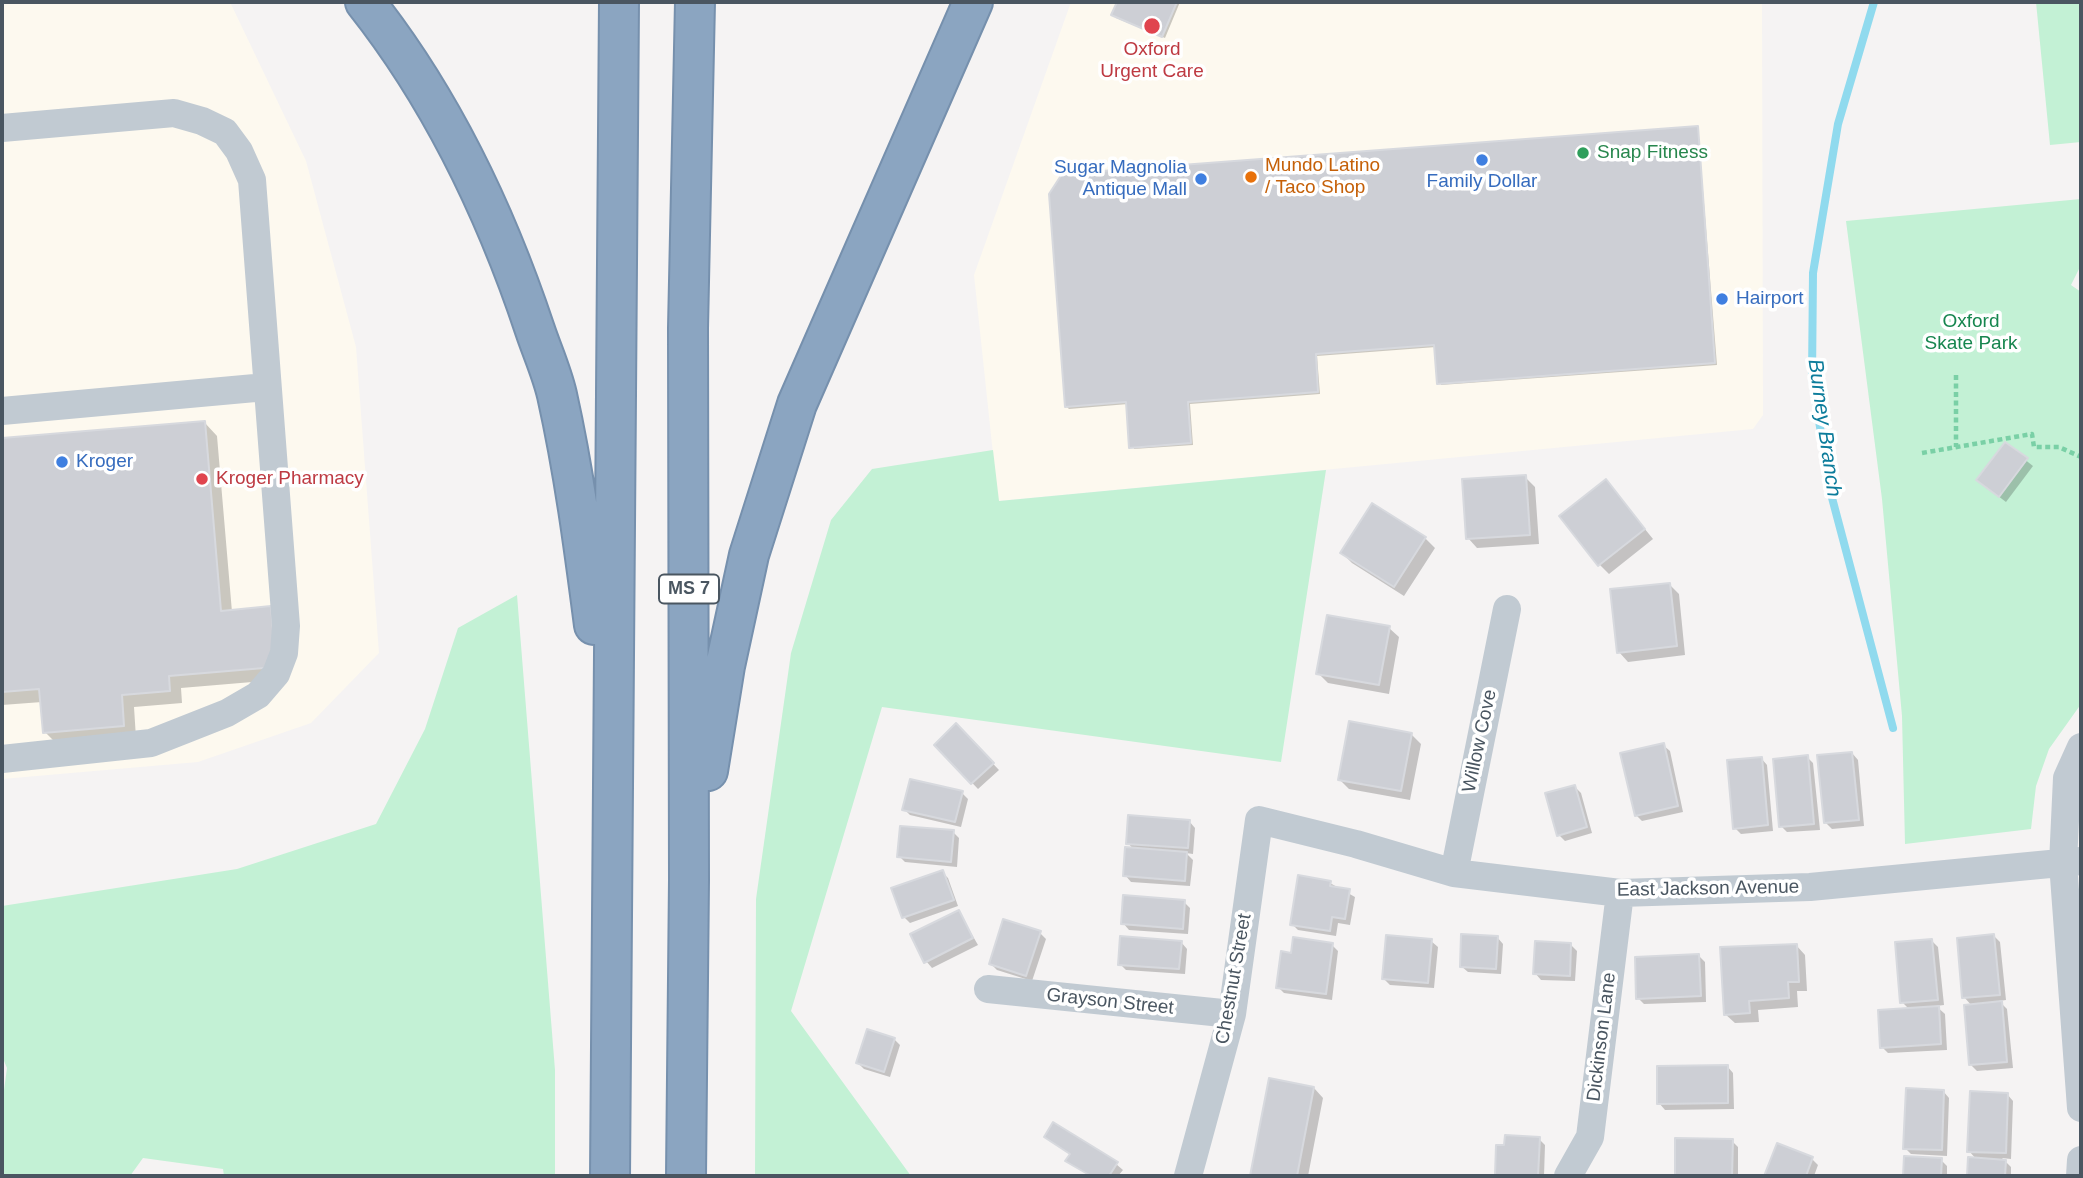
<!DOCTYPE html>
<html>
<head>
<meta charset="utf-8">
<style>
	body { margin:0 }
	#map { position:relative; width:2083px; height:1178px; overflow:hidden; background:#f5f3f3; font-family:Helvetica,sans-serif }
	canvas { display:block }
	.frame { position:absolute; inset:0; border:4px solid #4a5661; pointer-events:none }
</style>
</head>
<body>
<div id="map">
<canvas width="2083" height="1178"></canvas>
<div class="frame"></div>
</div>
<script>
const ctx = document.querySelector('canvas').getContext('2d');
ctx.lineJoin = 'round';
function fill(path, color) {
  ctx.fillStyle = color;
  ctx.fill(path, 'evenodd');
}
function stroke(path, color, width, dash) {
  ctx.strokeStyle = color;
  ctx.lineWidth = width;
  ctx.lineCap = dash ? 'butt' : 'round';
  ctx.setLineDash(dash || []);
  ctx.stroke(path);
}
function drawText(font, color, halo, rows, align = 'center') {
  ctx.font = font + ' Helvetica,sans-serif';
  ctx.lineWidth = 7;
  ctx.setLineDash([]);
  ctx.textBaseline = 'middle';
  ctx.strokeStyle = halo;
  ctx.fillStyle = color;
  for (const [text, x, y, turn = 0] of rows) {
    ctx.save();
    ctx.translate(x, y);
    ctx.rotate((+turn || 0) * Math.PI / 180);
    ctx.textAlign = isNaN(turn) ? turn : align;
    if (halo) ctx.strokeText(text, 0, 0);
    ctx.fillText(text, 0, 0);
    ctx.restore();
  }
}
fill(new Path2D(`
	M 2,2 L 230,2 L 306,161 L 356,347 L 379,653 L 311,723 L 198,762 L 2,779 Z
	M 1071,2 L 1762,2 L 1763,415 L 1753,429 L 998,501 L 974,275 Z`), '#fdf9ef');
fill(new Path2D(`
	M 2036,2 L 2081,2 L 2081,142 L 2050,145 Z
	M 2081,199 L 2081,265 L 2071,285 L 2081,292 L 2081,704 L 2049,749 L 2036,786 L 2031,829 L 1905,844 L 1902,716 L 1882,499 L 1846,221 Z
	M 993,450 L 999,501 L 1326,470 L 1281,762 L 882,707 L 791,1011 L 911,1176 L 755,1176 L 756,899 L 791,653 L 831,520 L 872,469 Z
	M 517,595 L 555,1070 L 555,1176 L 224,1176 L 223,1169 L 143,1158 L 130,1176 L 2,1176 L 2,1105 L 7,1068 L 2,1056 L 2,906 L 237,869 L 376,824 L 425,729 L 458,628 Z`), '#c3f1d5');
fill(new Path2D(`
	M 1119,2 L 1180,2 L 1165,38 L 1116,18 L 1114,15 Z
	M 1698,128 L 1717,365 L 1441,385 L 1436,347 L 1317,356 L 1320,394 L 1190,404 L 1193,445 L 1134,449 L 1128,404 L 1069,409 L 1066,406 Z
	M 205,423 L 217,436 L 232,612 L 288,679 L 181,688 L 182,703 L 134,707 L 136,738 L 58,745 L 45,732 L 42,702 L 2,705 L 2,440 Z
	M 2005,444 L 2033,466 L 2006,502 L 1985,486 Z
	M 1525,477 L 1535,487 L 1539,544 L 1477,548 L 1468,538 Z
	M 1606,481 L 1653,539 L 1609,574 L 1600,565 Z
	M 1425,538 L 1435,548 L 1404,596 L 1352,563 L 1342,553 Z
	M 1669,584 L 1679,594 L 1685,655 L 1628,662 L 1619,652 Z
	M 1389,628 L 1399,637 L 1389,694 L 1328,683 L 1318,673 Z
	M 956,725 L 999,770 L 978,789 L 936,745 Z
	M 1411,734 L 1421,744 L 1410,800 L 1349,789 L 1340,780 Z
	M 1663,745 L 1670,751 L 1683,812 L 1642,821 L 1636,815 Z
	M 1852,753 L 1858,760 L 1864,826 L 1832,829 L 1825,822 Z
	M 1807,757 L 1813,763 L 1820,830 L 1787,832 L 1781,826 Z
	M 1761,758 L 1767,765 L 1773,831 L 1741,834 L 1735,828 Z
	M 1575,787 L 1581,793 L 1592,833 L 1565,841 L 1559,835 Z
	M 962,793 L 968,799 L 961,827 L 910,815 L 904,809 Z
	M 1189,821 L 1195,828 L 1193,854 L 1186,853 L 1193,860 L 1190,886 L 1131,882 L 1125,875 L 1134,850 L 1128,843 Z
	M 953,832 L 959,838 L 957,867 L 905,862 L 899,856 Z
	M 942,872 L 948,878 L 958,906 L 910,923 L 904,917 Z
	M 1330,883 L 1355,897 L 1350,925 L 1338,923 L 1336,936 L 1298,930 L 1292,924 Z
	M 1184,902 L 1190,908 L 1188,934 L 1129,930 L 1123,923 Z
	M 959,912 L 978,945 L 932,968 L 926,961 Z
	M 1040,933 L 1046,939 L 1032,981 L 997,970 L 991,964 Z
	M 1994,936 L 2000,942 L 2006,1000 L 1999,1001 L 2007,1009 L 2013,1068 L 1977,1071 L 1971,1065 L 1972,1006 L 1964,997 Z
	M 1497,937 L 1503,944 L 1501,974 L 1468,972 L 1461,966 Z
	M 1431,941 L 1438,947 L 1434,988 L 1390,985 L 1383,978 Z
	M 1932,941 L 1938,947 L 1944,1005 L 1936,1006 L 1945,1014 L 1947,1050 L 1888,1053 L 1882,1047 L 1910,1010 L 1902,1002 Z
	M 1181,942 L 1187,949 L 1185,974 L 1126,970 L 1120,964 Z
	M 1332,945 L 1338,951 L 1332,1000 L 1284,993 L 1278,987 L 1292,955 Z
	M 1571,945 L 1577,951 L 1575,981 L 1541,980 L 1535,973 Z
	M 1796,945 L 1805,955 L 1807,991 L 1797,991 L 1798,1007 L 1758,1010 L 1759,1022 L 1735,1023 L 1725,1014 Z
	M 1699,956 L 1705,962 L 1706,1002 L 1644,1004 L 1638,998 Z
	M 894,1039 L 900,1045 L 890,1077 L 864,1069 L 858,1063 Z
	M 1727,1066 L 1733,1073 L 1734,1109 L 1665,1110 L 1659,1103 Z
	M 1271,1080 L 1314,1088 L 1323,1098 L 1308,1176 L 1252,1176 Z
	M 1943,1091 L 1949,1098 L 1947,1156 L 1911,1154 L 1905,1148 Z
	M 2007,1094 L 2013,1101 L 2011,1159 L 2002,1158 L 2011,1167 L 2011,1176 L 1968,1176 L 1970,1159 L 1977,1160 L 1969,1151 Z
	M 1046,1137 L 1116,1164 L 1123,1170 L 1118,1176 L 1090,1176 L 1068,1160 L 1071,1155 Z
	M 1539,1139 L 1545,1145 L 1544,1176 L 1497,1174 Z
	M 1732,1141 L 1738,1147 L 1738,1176 L 1677,1174 Z
	M 1778,1146 L 1812,1159 L 1818,1165 L 1814,1176 L 1766,1176 Z
	M 1906,1157 L 1941,1160 L 1947,1166 L 1947,1176 L 1904,1176 Z
	M 1435,1174 L 1454,1176 L 1435,1176 Z`), '#0003');
stroke(new Path2D(`
	M 1874,2 L 1838,124 L 1813,273 L 1812,378 L 1831,494 L 1893,728`), '#90daee', 8);
const building = new Path2D(`
	M 1117,2 L 1177,2 L 1162,37 L 1111,15 Z
	M 1698,126 L 1715,363 L 1437,384 L 1434,345 L 1316,354 L 1318,392 L 1188,402 L 1191,443 L 1129,448 L 1126,402 L 1065,407 L 1049,194 L 1062,174 Z
	M 205,421 L 221,611 L 271,606 L 276,667 L 169,676 L 170,691 L 122,695 L 124,726 L 43,733 L 39,689 L 2,692 L 2,438 Z
	M 2005,442 L 2028,458 L 1999,497 L 1976,480 Z
	M 1526,475 L 1530,535 L 1466,539 L 1462,479 Z
	M 1606,479 L 1645,529 L 1598,566 L 1559,516 Z
	M 1372,503 L 1426,537 L 1394,587 L 1340,553 Z
	M 1670,583 L 1677,646 L 1617,653 L 1610,589 Z
	M 1327,615 L 1390,626 L 1379,685 L 1316,674 Z
	M 1349,721 L 1412,733 L 1401,791 L 1338,780 Z
	M 956,723 L 994,763 L 971,784 L 934,745 Z
	M 1664,743 L 1678,806 L 1635,816 L 1620,753 Z
	M 1852,752 L 1859,820 L 1824,823 L 1817,755 Z
	M 1808,755 L 1814,824 L 1779,827 L 1773,759 Z
	M 1762,757 L 1768,825 L 1733,829 L 1727,760 Z
	M 910,779 L 963,791 L 955,822 L 902,810 Z
	M 1575,785 L 1587,827 L 1557,836 L 1545,793 Z
	M 1128,815 L 1190,820 L 1188,848 L 1126,844 Z
	M 900,826 L 954,830 L 951,862 L 897,857 Z
	M 1125,847 L 1187,852 L 1185,881 L 1123,876 Z
	M 943,870 L 954,900 L 902,918 L 891,888 Z
	M 1298,875 L 1331,881 L 1330,886 L 1350,889 L 1345,919 L 1332,917 L 1330,931 L 1290,925 Z
	M 1123,895 L 1185,900 L 1183,929 L 1121,924 Z
	M 959,910 L 973,938 L 924,963 L 910,934 Z
	M 1003,919 L 1041,931 L 1026,976 L 989,964 Z
	M 1461,934 L 1498,936 L 1496,969 L 1460,967 Z
	M 1994,934 L 2000,995 L 1962,998 L 1957,938 Z
	M 1386,935 L 1432,939 L 1428,983 L 1382,979 Z
	M 1120,936 L 1182,941 L 1179,969 L 1118,965 Z
	M 1293,937 L 1333,943 L 1326,994 L 1276,988 L 1281,951 L 1291,953 Z
	M 1932,939 L 1938,1000 L 1900,1003 L 1895,942 Z
	M 1535,941 L 1571,943 L 1570,976 L 1533,974 Z
	M 1797,944 L 1799,982 L 1788,982 L 1789,998 L 1749,1001 L 1750,1013 L 1724,1015 L 1720,947 Z
	M 1699,954 L 1701,996 L 1636,999 L 1635,957 Z
	M 2002,1001 L 2007,1062 L 1969,1065 L 1964,1005 Z
	M 1939,1006 L 1941,1044 L 1880,1048 L 1878,1010 Z
	M 867,1029 L 895,1038 L 884,1072 L 856,1063 Z
	M 1728,1065 L 1728,1103 L 1657,1104 L 1657,1066 Z
	M 1269,1078 L 1314,1087 L 1297,1176 L 1250,1176 Z
	M 1906,1088 L 1944,1090 L 1942,1150 L 1903,1149 Z
	M 1970,1091 L 2008,1093 L 2006,1153 L 1967,1152 Z
	M 1053,1122 L 1118,1162 L 1109,1176 L 1091,1176 L 1065,1161 L 1070,1154 L 1044,1137 Z
	M 1505,1135 L 1540,1137 L 1538,1176 L 1495,1175 L 1496,1145 L 1504,1145 Z
	M 1675,1138 L 1733,1139 L 1732,1176 L 1675,1175 Z
	M 1777,1143 L 1813,1157 L 1806,1176 L 1764,1176 Z
	M 1904,1156 L 1942,1158 L 1941,1176 L 1903,1176 Z
	M 1968,1157 L 2006,1160 L 2005,1176 L 1967,1176 Z`);
fill(building, '#cdcfd5');
stroke(building, '#d7d9de', 2);
const highway = new Path2D(`
	M 365,2 C 441,98 496,213 535,330 C 542,351 552,373 557,395 C 574,471 584,548 594,625
	M 708,771 L 725,666 L 749,555 L 797,404 L 973,2
	M 610,1176 L 619,2
	M 686,1176 L 689,880 L 688,328 L 695,2`);
stroke(highway, '#7690ad', 42);
stroke(new Path2D(`
	M 1956,375 L 1956,447
	M 1922,453 L 2032,434 L 2034,447 L 2059,447 L 2081,457`), '#7ad0a6', 4.5, [5, 3.5]);
stroke(new Path2D(`
	M 2,128 L 174,113 L 202,121 L 225,132 L 239,151 L 252,180 L 286,626 L 284,653 L 276,674 L 258,695 L 227,713 L 151,743 L 2,759
	M 2,411 L 266,387
	M 2081,747 L 2067,778 L 2063,863 L 2081,1108
	M 1454,873 L 1507,609
	M 988,989 L 1232,1014
	M 1188,1176 L 1232,1014 L 1259,820 L 1356,844 L 1454,873 L 1620,893 L 1810,887 L 2081,861
	M 1568,1176 L 1590,1137 L 1620,893
	M 2080,1176 L 2081,1160`), '#c1cad2', 28);
stroke(highway, '#8ba5c1', 38);
for (const [x, y, r, color] of [
	[1152,26,9,"#e0444e"],
	[1583,153,7,"#2e9e5b"],
	[1482,160,7,"#3f7fe0"],
	[1251,177,7,"#e8710a"],
	[1201,179,7,"#3f7fe0"],
	[1722,299,7,"#3f7fe0"],
	[62,462,7,"#3f7fe0"],
	[202,479,7,"#e0444e"]
]) {
  const dot = new Path2D();
  dot.arc(x, y, r, 0, 2 * Math.PI);
  ctx.fillStyle = color;
  ctx.fill(dot);
  stroke(dot, '#fff', 2.5);
}
for (const [x, y, w] of [
	[689,589,60]
]) {
  const box = new Path2D();
  box.roundRect(x - w / 2, y - 14.5, w, 29, 5);
  ctx.fillStyle = '#fff';
  ctx.fill(box);
  stroke(box, '#4a5661', 2);
}
drawText('bold 18px', '#4a5661', null, [
	["MS 7",689,589]
]);
drawText('19px', '#be3a42', '#fff', [
	["Oxford",1152,50],
	["Urgent Care",1152,72],
	["Kroger Pharmacy",216,479,"left"]
]);
drawText('19px', '#27864d', '#fff', [
	["Snap Fitness",1597,153]
], 'left');
drawText('19px', '#c56008', '#fff', [
	["Mundo Latino",1265,166],
	["/ Taco Shop",1265,188]
], 'left');
drawText('19px', '#366cbe', '#fff', [
	["Sugar Magnolia",1187,168,"right"],
	["Antique Mall",1187,190,"right"],
	["Family Dollar",1482,182,"center"],
	["Hairport",1736,299],
	["Kroger",76,462]
], 'left');
drawText('19px', '#17864f', '#fff', [
	["Oxford",1971,322],
	["Skate Park",1971,344]
]);
drawText('19px', '#4a5661', '#fff', [
	["Willow Cove",1480,741,-78],
	["East Jackson Avenue",1708,889,-1],
	["Chestnut Street",1234,979,-80],
	["Grayson Street",1110,1002,6],
	["Dickinson Lane",1602,1037,-83]
]);
drawText('italic 21px', '#0c7c9b', '#fff', [
	["Burney Branch",1824,428,82]
]);
</script>
</body>
</html>
